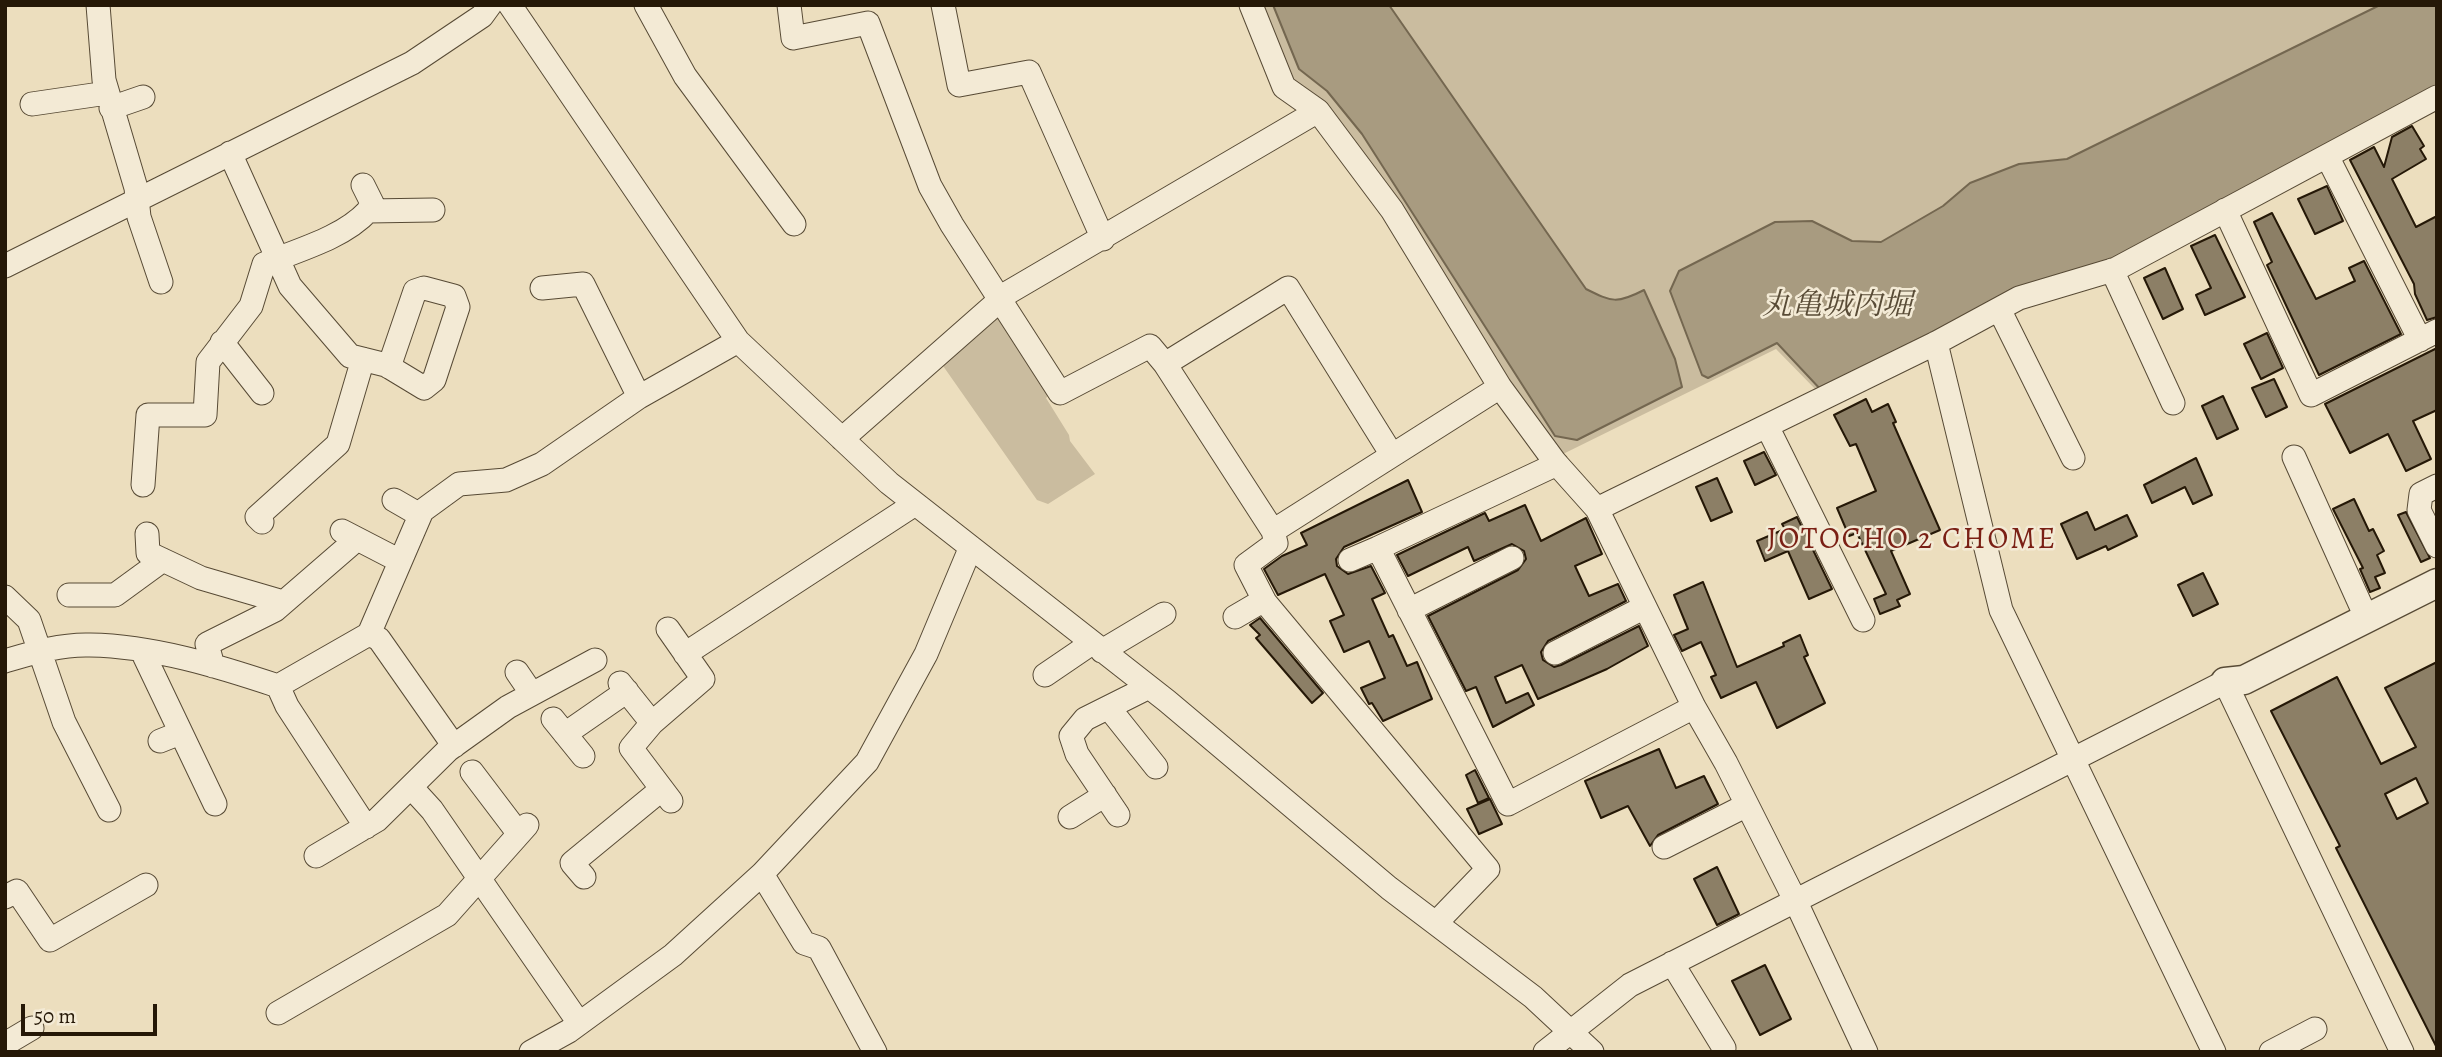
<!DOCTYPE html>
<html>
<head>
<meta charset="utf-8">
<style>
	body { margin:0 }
	#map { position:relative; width:2442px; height:1057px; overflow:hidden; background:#ecdebe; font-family:Alegreya,serif }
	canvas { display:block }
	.frame { position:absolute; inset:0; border:7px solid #251807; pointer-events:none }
	.scale { position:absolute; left:21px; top:1004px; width:136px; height:32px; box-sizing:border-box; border:4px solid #251807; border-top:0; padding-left:9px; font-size:21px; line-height:24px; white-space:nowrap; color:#251807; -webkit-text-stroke:5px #f3ead5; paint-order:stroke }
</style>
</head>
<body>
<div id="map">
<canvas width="2442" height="1057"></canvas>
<div class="frame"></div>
<div class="scale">50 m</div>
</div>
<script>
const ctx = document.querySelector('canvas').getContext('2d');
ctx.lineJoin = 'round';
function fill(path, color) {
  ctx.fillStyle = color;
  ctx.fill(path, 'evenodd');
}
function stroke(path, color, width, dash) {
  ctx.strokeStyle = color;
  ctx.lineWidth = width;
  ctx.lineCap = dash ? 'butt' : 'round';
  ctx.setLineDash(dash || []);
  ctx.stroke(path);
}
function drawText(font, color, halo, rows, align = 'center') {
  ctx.font = font + ' Alegreya,"Noto Serif JP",serif';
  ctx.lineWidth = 5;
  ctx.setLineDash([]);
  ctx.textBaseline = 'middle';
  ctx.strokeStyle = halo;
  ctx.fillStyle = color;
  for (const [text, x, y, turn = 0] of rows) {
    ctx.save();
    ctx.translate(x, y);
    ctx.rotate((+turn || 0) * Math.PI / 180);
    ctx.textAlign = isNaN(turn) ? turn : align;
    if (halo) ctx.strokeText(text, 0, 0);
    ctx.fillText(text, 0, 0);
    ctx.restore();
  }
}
fill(new Path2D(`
	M 1259,5 L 2437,5 L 1819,393 L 1776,349 L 1563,454 L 1551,442 L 1475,329 L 1295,84 Z
	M 996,315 L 1004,320 L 1052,392 L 1046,398 L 1069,435 L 1070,441 L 1095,474 L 1048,504 L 1037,500 L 941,363 Z`), '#cabc9f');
const water = new Path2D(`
	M 1273,5 L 1389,5 L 1586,289 C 1612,302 1617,304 1644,290 L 1675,359 L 1682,387 L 1577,440 L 1555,436 L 1362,134 L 1327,91 L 1299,69 Z
	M 2380,5 L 2437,5 L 2437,87 L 2130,253 L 1822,391 L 1777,343 L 1708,378 L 1702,375 L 1670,291 L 1679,271 L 1775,222 L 1812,221 L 1852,241 L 1881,242 L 1943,206 L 1970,183 L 2019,164 L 2067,159 Z`);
fill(water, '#a89b80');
stroke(water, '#746750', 2);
const building = new Path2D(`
	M 2412,126 L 2424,146 L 2420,149 L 2426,159 L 2392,179 L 2416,227 L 2437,216 L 2437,317 L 2427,320 L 2415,294 L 2414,284 L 2350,160 L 2374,147 L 2384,167 L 2392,137 Z
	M 2327,186 L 2343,221 L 2315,234 L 2298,199 Z
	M 2272,213 L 2316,299 L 2355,281 L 2349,268 L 2364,261 L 2401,334 L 2319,375 L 2267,265 L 2272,262 L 2254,222 Z
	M 2215,235 L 2245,297 L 2205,315 L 2196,295 L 2211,288 L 2191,246 Z
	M 2165,268 L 2183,309 L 2163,319 L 2144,278 Z
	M 2267,333 L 2283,368 L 2261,379 L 2244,344 Z
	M 2437,348 L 2437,410 L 2413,421 L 2431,459 L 2406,471 L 2388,434 L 2350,453 L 2325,404 Z
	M 2274,379 L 2287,407 L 2266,417 L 2252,388 Z
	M 2223,396 L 2238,429 L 2217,439 L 2202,406 Z
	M 1866,399 L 1872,412 L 1888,404 L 1896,422 L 1893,423 L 1940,530 L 1891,551 L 1910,594 L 1897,600 L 1900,606 L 1880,614 L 1874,599 L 1886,594 L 1857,533 L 1849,536 L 1837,508 L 1876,491 L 1856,444 L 1850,446 L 1834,415 Z
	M 1764,452 L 1776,475 L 1755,485 L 1744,461 Z
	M 2196,458 L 2212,495 L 2193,504 L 2185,487 L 2152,503 L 2144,485 Z
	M 1717,478 L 1732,512 L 1711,521 L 1696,487 Z
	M 1408,480 L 1422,512 L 1344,547 L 1336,559 L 1337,566 L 1348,574 L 1371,566 L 1385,593 L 1372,599 L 1389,637 L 1393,635 L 1407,666 L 1417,662 L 1432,699 L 1383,721 L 1372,703 L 1369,704 L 1361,688 L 1385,678 L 1369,641 L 1344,652 L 1330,621 L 1344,615 L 1325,574 L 1278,595 L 1264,569 L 1282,556 L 1307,545 L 1301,533 Z
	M 2354,499 L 2369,531 L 2373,529 L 2384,551 L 2377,555 L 2385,573 L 2375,577 L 2380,588 L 2370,592 L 2360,569 L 2363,568 L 2333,509 Z
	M 1525,505 L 1541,541 L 1586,518 L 1602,554 L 1575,566 L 1589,596 L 1618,584 L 1626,601 L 1548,641 L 1541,652 L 1543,660 L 1554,667 L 1561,665 L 1639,626 L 1648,646 L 1607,669 L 1538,699 L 1522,665 L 1495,677 L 1506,703 L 1528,693 L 1534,705 L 1493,727 L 1476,687 L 1466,691 L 1428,616 L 1518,570 L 1526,559 L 1524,551 L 1512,544 L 1474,561 L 1468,547 L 1408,576 L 1397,555 L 1485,513 L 1489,521 Z
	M 2087,512 L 2095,530 L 2127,515 L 2137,536 L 2108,550 L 2106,546 L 2077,559 L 2061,524 Z
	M 2406,512 L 2430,558 L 2421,562 L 2398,515 Z
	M 1797,517 L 1832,589 L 1809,599 L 1788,551 L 1765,561 L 1757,541 L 1785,529 L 1782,524 Z
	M 2203,573 L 2218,604 L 2193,616 L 2178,585 Z
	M 1703,582 L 1737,667 L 1784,646 L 1783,643 L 1800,635 L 1808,655 L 1804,657 L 1825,703 L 1777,728 L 1756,682 L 1721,698 L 1711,677 L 1716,675 L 1701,642 L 1682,651 L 1674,635 L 1688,629 L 1674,595 Z
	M 1260,618 L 1323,693 L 1312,703 L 1256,638 L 1260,635 L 1250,625 Z
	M 2437,662 L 2437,1048 L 2336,848 L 2340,846 L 2271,711 L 2337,677 L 2381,764 L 2416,747 L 2385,688 ZM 2416,778 L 2428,803 L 2397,819 L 2385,794 Z
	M 1659,749 L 1676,788 L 1704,776 L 1718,804 L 1658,835 L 1650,846 L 1628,806 L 1601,818 L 1585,781 Z
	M 1475,770 L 1489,798 L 1478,803 L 1466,775 Z
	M 1490,799 L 1502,824 L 1479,834 L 1467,809 Z
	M 1717,867 L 1739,914 L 1717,925 L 1694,879 Z
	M 1765,965 L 1791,1019 L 1760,1035 L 1732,981 Z`);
fill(building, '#8c7f66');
stroke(building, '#251807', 2);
const minor = new Path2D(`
	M 98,5 L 104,80 L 136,188 L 139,217 L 161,282
	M 510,5 L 738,341 L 889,483 L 1167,701 L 1389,888 L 1533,997 L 1592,1052
	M 646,5 L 685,76 L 794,224
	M 789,5 L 793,38 L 868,23 L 930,186 L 952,225 L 1060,393 L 1150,346 L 1165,364 L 1288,288 L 1392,455
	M 943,5 L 959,85 L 1029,72 L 1103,239
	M 1251,5 L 1284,87 L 1318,111 L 1392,210 L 1500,387 L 1555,462 L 1597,509 L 1694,707 L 1726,763 L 1796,902 L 1866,1052
	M 32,104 L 107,93
	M 111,108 L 143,97
	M 230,153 L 290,286 L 350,356 L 386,365 L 424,388 L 434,380 L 458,307 L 454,296 L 424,288 L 415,291 L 389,367
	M 2327,156 L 2420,340
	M 363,185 L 372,203 L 368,211
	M 2225,210 L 2311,395 L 2437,331
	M 5,266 L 412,63 L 482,16 L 490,5
	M 2112,270 L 2173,403
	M 542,288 L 583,284 L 639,397
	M 1999,309 L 2073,458
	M 222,342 L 262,393
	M 1936,343 L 2001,610 L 2214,1052
	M 1165,364 L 1273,531 L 1500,387
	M 1767,426 L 1863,620
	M 842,439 L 1009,292 L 1318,111
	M 2294,457 L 2366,617
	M 1557,464 L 1378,548 L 1508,804 L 1694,707
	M 143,485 L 148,415 L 205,415 L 208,362 L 251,306 L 264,264 C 298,250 343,238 368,211 L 433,210
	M 2437,486 L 2421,494 L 2419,510 L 2437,546
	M 394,500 L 420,515
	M 1597,509 L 1936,343 L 2019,298 L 2116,269 L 2437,97
	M 262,522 L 257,517 L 338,444 L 363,359
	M 342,531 L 400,561
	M 1273,531 L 1276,543 L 1246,565 L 1265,602 L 1488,869 L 1436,923
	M 147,534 L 148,553 L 201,578 L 283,602
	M 1350,560 L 1378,548
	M 69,595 L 115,595 L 163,560
	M 5,597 L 29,620 L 64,722 L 109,810
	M 1409,610 L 1512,558
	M 1235,617 L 1264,600
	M 369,634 L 379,639 L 454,746
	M 142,651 L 215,804
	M 1102,651 L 1164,614
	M 1555,653 L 1645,607
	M 685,654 L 915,504
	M 5,661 C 32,653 61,644 90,645 C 153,646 218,666 278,686 L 369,634 L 422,511 L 459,484 L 506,480 L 542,464 L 639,397 L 738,341
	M 213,666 L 207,644 L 275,610 L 357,539
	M 517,672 L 532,694
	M 1045,675 L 1092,643
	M 620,683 L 652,723 L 703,679 L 668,629
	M 278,686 L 287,706 L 366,827
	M 1109,708 L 1156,767
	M 553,719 L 583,756
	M 652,723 L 631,748 L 671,801
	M 565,734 L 627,691
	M 160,741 L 180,733
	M 472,772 L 519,834
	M 411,787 L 432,810 L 579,1023
	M 1118,815 L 1077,754 L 1071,736 L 1085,719 L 1149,687
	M 1070,817 L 1105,795
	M 1664,847 L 1747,805
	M 316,856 L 377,820 L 448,750 L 508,707 L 595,660
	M 762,874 L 804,943 L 819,948 L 875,1052
	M 584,877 L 572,863 L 662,789
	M 5,897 L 17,891 L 50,940 L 146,885
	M 1672,963 L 1724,1048
	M 278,1013 L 447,915 L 527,825
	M 5,1044 L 32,1028
	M 531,1052 L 569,1031 L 673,955 L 762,874 L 867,762 L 926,654 L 970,549
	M 1545,1052 L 1630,985 L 2225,682 L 2402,1052
	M 2271,1052 L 2315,1029`);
const tertiary = new Path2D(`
	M 2225,682 L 2244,680 L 2437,583`);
stroke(minor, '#574a35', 25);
stroke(tertiary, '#574a35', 31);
stroke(minor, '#f3ead5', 23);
stroke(tertiary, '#f3ead5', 28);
drawText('italic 30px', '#594c37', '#f3ead5', [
	["丸亀城内堀",1837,307]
]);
ctx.letterSpacing = '2px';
drawText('30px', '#7a1f14', '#f3ead5', [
	["JOTOCHO 2 CHOME",1912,541]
]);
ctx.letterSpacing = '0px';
</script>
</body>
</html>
